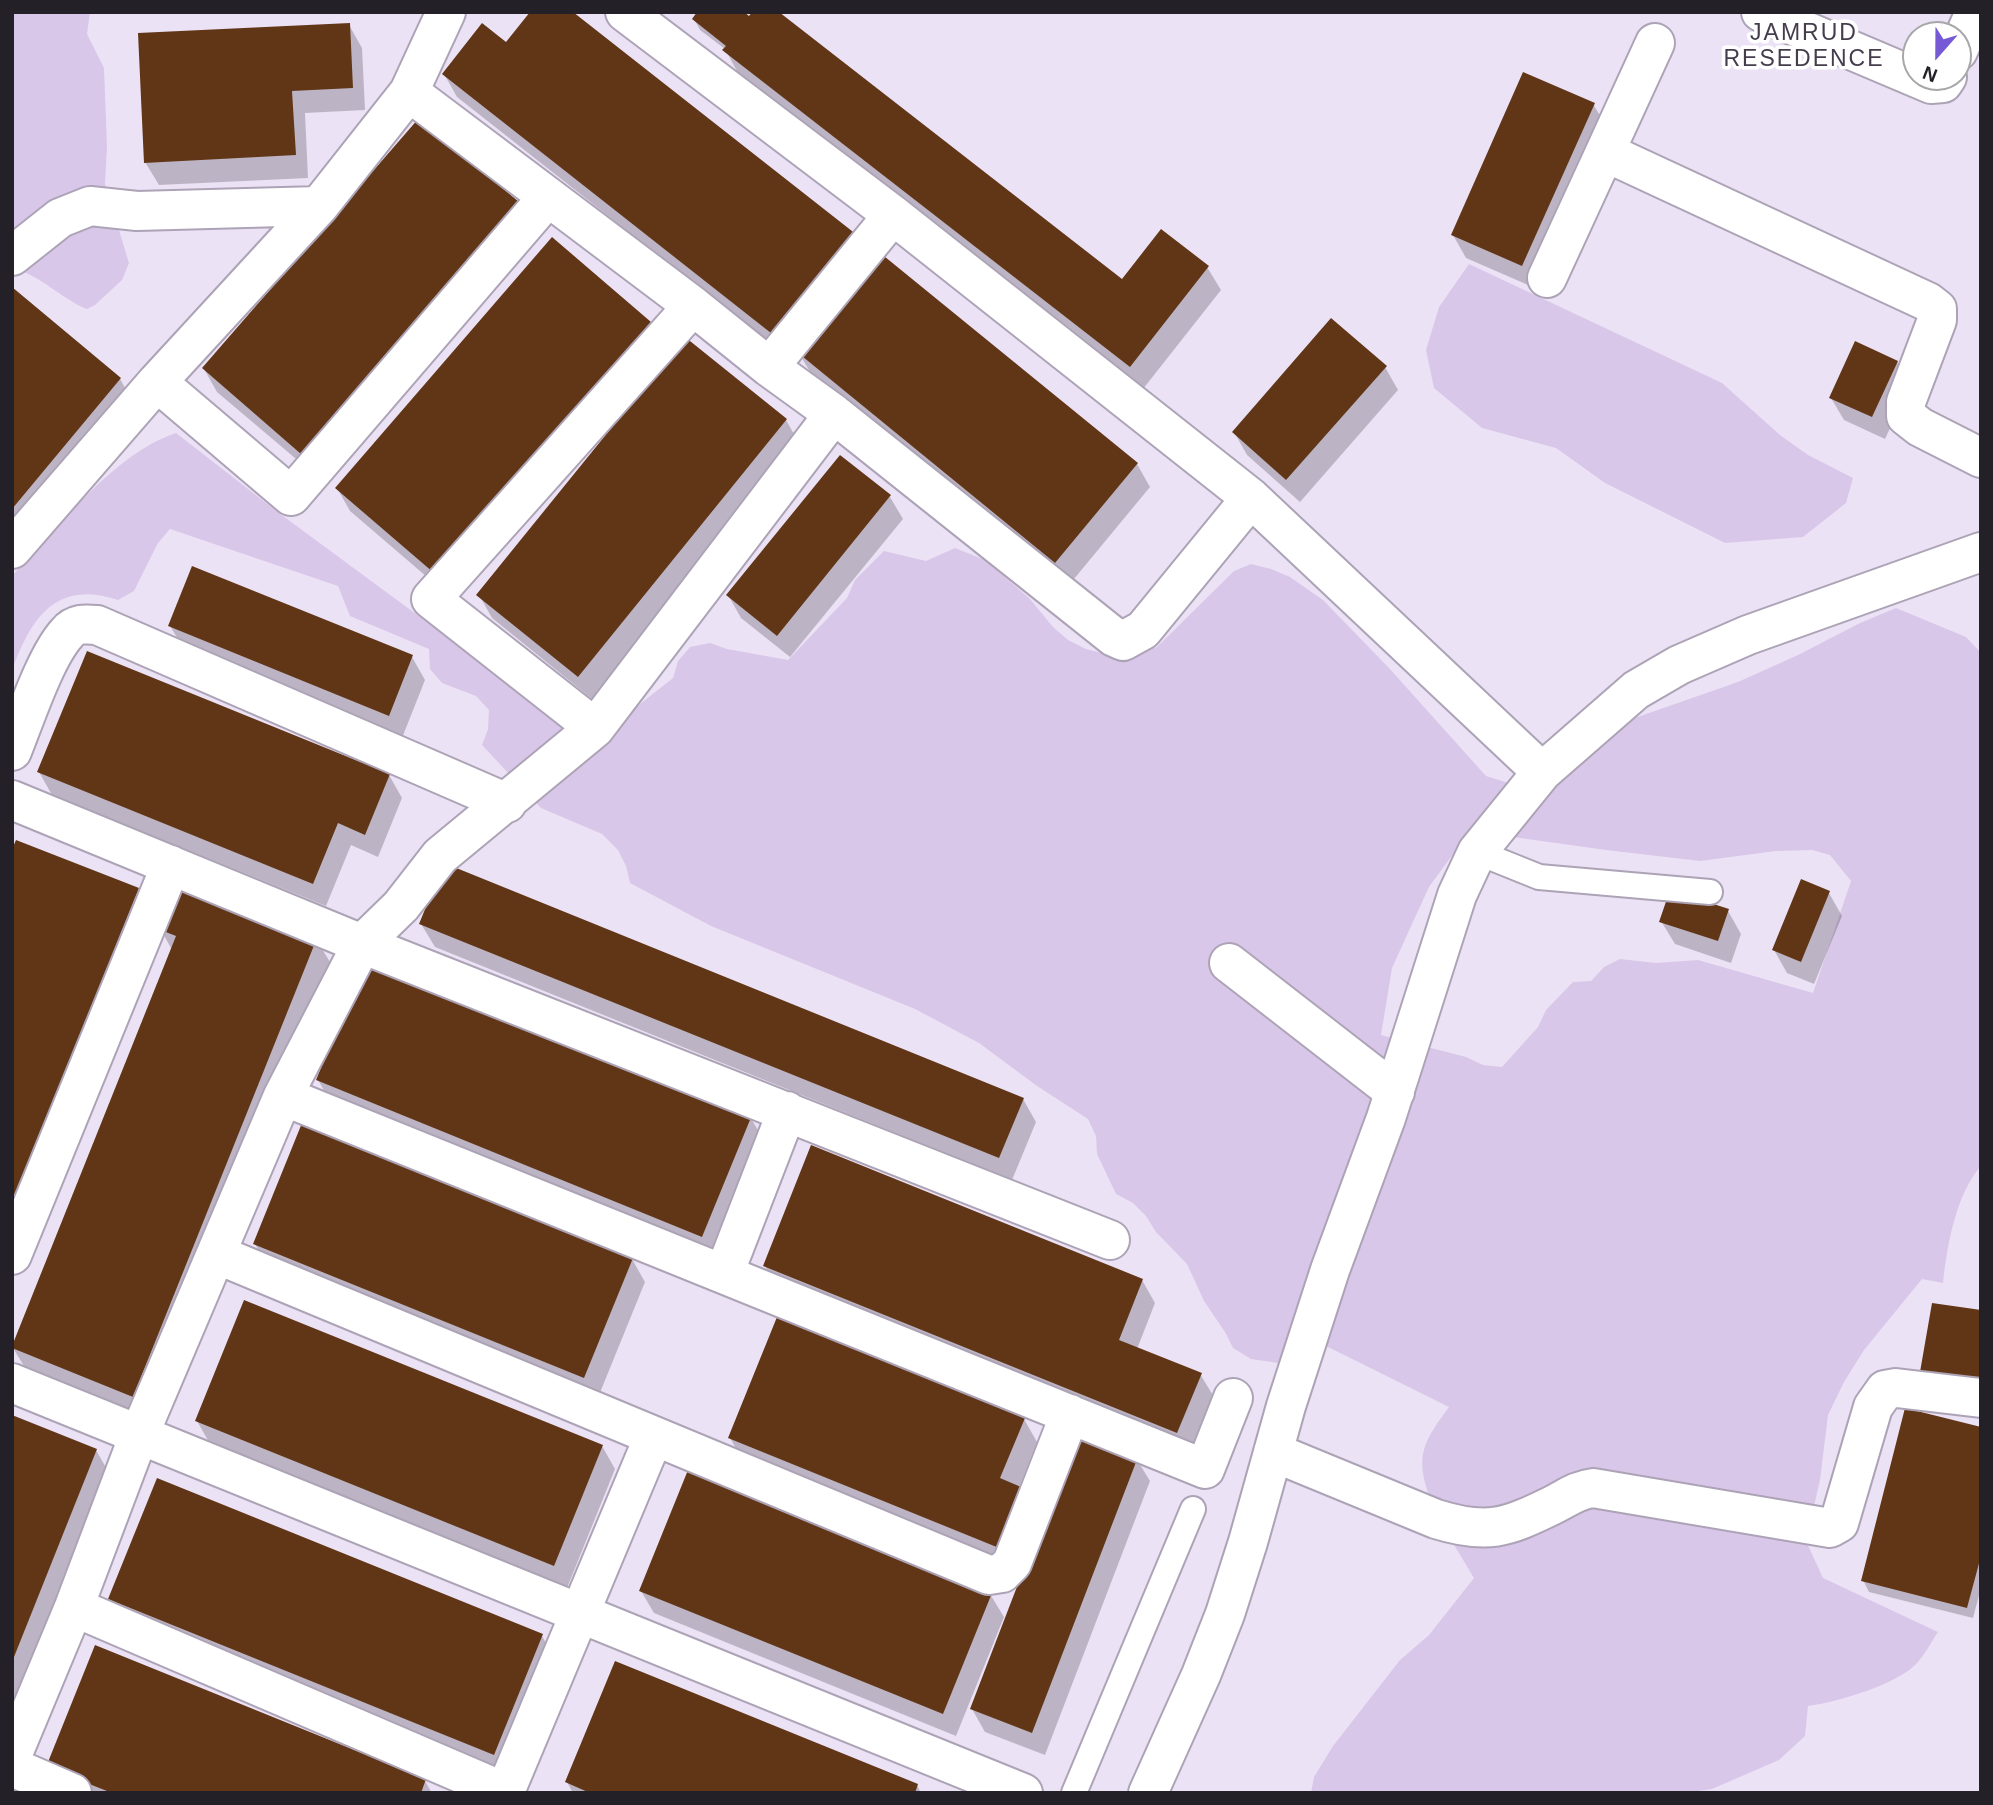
<!DOCTYPE html>
<html>
<head>
<meta charset="utf-8">
<style>
	body { margin:0 }
	#map { position:relative; width:1993px; height:1805px; overflow:hidden; background:#ece2f5; font-family:Arial,sans-serif }
	canvas { display:block }
	.frame { position:absolute; inset:0; border:14px solid #242027; pointer-events:none }
	.north { position:absolute; left:1902px; top:21px; width:70px; height:70px; box-sizing:border-box; background:#fff; border:2px solid #a7a6a9; border-radius:50%; rotate:201deg; font-size:19px; font-weight:700; line-height:28px; text-align:center; color:#242027 }
	.north::after { content:''; display:block; margin:auto; width:24px; height:32px; background:#7659d4; clip-path:polygon(50% 0,100% 100%,50% 72%,0 100%) }
</style>
</head>
<body>
<div id="map">
<canvas width="1993" height="1805"></canvas>
<div class="frame"></div>
<div class="north">N</div>
</div>
<script>
const ctx = document.querySelector('canvas').getContext('2d');
ctx.lineJoin = 'round';
function fill(path, color) {
  ctx.fillStyle = color;
  ctx.fill(path, 'evenodd');
}
function stroke(path, color, width, dash) {
  ctx.strokeStyle = color;
  ctx.lineWidth = width;
  ctx.lineCap = dash ? 'butt' : 'round';
  ctx.setLineDash(dash || []);
  ctx.stroke(path);
}
function drawText(font, color, halo, rows, align = 'center') {
  ctx.font = font + ' Arial,sans-serif';
  ctx.lineWidth = 7;
  ctx.setLineDash([]);
  ctx.textBaseline = 'middle';
  ctx.strokeStyle = halo;
  ctx.fillStyle = color;
  for (const [text, x, y, turn = 0] of rows) {
    ctx.save();
    ctx.translate(x, y);
    ctx.rotate((+turn || 0) * Math.PI / 180);
    ctx.textAlign = isNaN(turn) ? turn : align;
    if (halo) ctx.strokeText(text, 0, 0);
    ctx.fillText(text, 0, 0);
    ctx.restore();
  }
}
fill(new Path2D(`
	M 12,12 L 90,12 L 87,34 L 104,68 L 107,147 L 105,184 L 129,263 L 122,280 L 95,305 L 87,309 C 61,299 41,275 12,268 Z
	M 1469,264 L 1722,383 L 1780,435 L 1808,455 L 1853,478 L 1846,503 L 1803,537 L 1725,543 L 1605,483 L 1556,448 L 1482,428 L 1434,388 L 1426,350 L 1439,307 Z
	M 176,433 L 279,513 L 458,645 L 523,696 L 553,716 L 607,730 L 673,678 L 678,661 L 690,647 L 710,643 L 727,649 L 788,660 L 847,598 L 855,580 L 884,551 L 926,561 L 955,548 L 985,560 L 1030,599 L 1053,627 L 1068,640 L 1086,649 L 1117,657 L 1157,647 L 1234,571 L 1251,564 L 1271,569 L 1290,577 L 1323,600 L 1389,668 L 1486,776 L 1541,793 L 1629,720 L 1738,682 L 1798,655 L 1860,623 L 1896,608 L 1966,637 L 1981,653 L 1981,1166 C 1956,1194 1947,1246 1943,1283 L 1922,1279 L 1864,1350 L 1844,1382 L 1828,1415 L 1820,1480 L 1806,1541 L 1823,1578 L 1938,1632 C 1931,1642 1925,1655 1916,1664 C 1896,1685 1837,1702 1808,1706 L 1805,1736 L 1779,1760 L 1712,1789 L 1683,1793 L 1311,1793 L 1314,1777 L 1333,1746 L 1400,1660 L 1429,1635 L 1474,1578 C 1456,1546 1416,1491 1423,1454 C 1426,1437 1439,1421 1449,1407 L 1326,1346 L 1278,1363 L 1251,1359 L 1233,1348 L 1225,1332 L 1204,1301 L 1187,1264 L 1156,1232 L 1146,1216 L 1133,1203 L 1116,1194 L 1097,1154 L 1096,1136 L 1088,1119 L 1037,1086 L 979,1043 L 915,1009 L 711,926 L 630,883 L 626,866 L 618,850 L 602,834 L 541,808 L 482,745 L 488,729 L 489,710 L 476,696 L 442,683 L 430,669 L 429,649 L 350,616 L 338,586 L 170,529 L 158,543 L 134,591 L 118,600 C 56,579 31,618 12,670 L 12,576 C 56,530 114,453 176,433 ZM 1470,831 L 1606,850 L 1700,861 L 1776,851 L 1812,850 L 1830,855 L 1851,881 L 1813,993 L 1698,960 L 1656,963 L 1620,959 L 1604,967 L 1591,981 L 1573,982 L 1546,1010 L 1538,1027 L 1502,1067 L 1483,1065 L 1466,1057 L 1381,1035 L 1392,968 L 1429,887 Z`), '#d9c7e9');
fill(new Path2D(`
	M 694,19 L 1122,281 L 1207,267 L 1221,290 L 1143,389 L 738,73 L 725,49 L 700,30 Z
	M 349,25 L 362,48 L 365,110 L 305,113 L 308,178 L 159,185 L 145,162 Z
	M 506,45 L 1137,464 L 1150,487 L 1069,585 L 812,375 L 797,350 L 790,359 L 457,97 L 444,74 Z
	M 1593,104 L 1607,127 L 1535,288 L 1466,258 L 1453,235 Z
	M 531,226 L 315,475 L 217,392 L 204,369 Z
	M 12,290 L 120,379 L 133,402 L 12,547 Z
	M 650,323 L 663,346 L 448,595 L 350,511 L 337,488 Z
	M 1897,362 L 1910,385 L 1885,439 L 1844,420 L 1831,398 Z
	M 1385,367 L 1398,390 L 1300,502 L 1247,455 L 1234,432 Z
	M 786,420 L 799,443 L 592,699 L 492,618 L 479,595 Z
	M 890,497 L 903,519 L 790,657 L 741,618 L 728,595 Z
	M 170,626 L 412,657 L 425,680 L 402,738 L 184,649 Z
	M 39,772 L 389,775 L 402,798 L 378,857 L 351,845 L 326,906 L 52,795 Z
	M 12,854 L 137,889 L 151,912 L 12,1260 Z
	M 1829,893 L 1842,916 L 1814,984 L 1787,973 L 1774,950 Z
	M 1728,911 L 1741,934 L 1731,963 L 1675,944 L 1661,921 Z
	M 421,924 L 1023,1099 L 1036,1122 L 1012,1180 L 435,947 Z
	M 160,928 L 316,939 L 330,962 L 147,1419 L 27,1371 L 13,1348 L 172,950 Z
	M 318,1080 L 750,1117 L 764,1140 L 715,1259 L 331,1103 Z
	M 255,1244 L 632,1259 L 645,1282 L 597,1400 L 268,1267 Z
	M 765,1266 L 1142,1280 L 1155,1303 L 1137,1349 L 1200,1374 L 1214,1397 L 1190,1455 L 778,1289 Z
	M 12,1417 L 96,1450 L 109,1473 L 12,1718 Z
	M 1024,1419 L 1037,1442 L 1019,1488 L 1017,1572 L 743,1461 L 730,1438 Z
	M 197,1421 L 602,1446 L 615,1469 L 567,1588 L 210,1444 Z
	M 1981,1429 L 1981,1588 L 1973,1618 L 1869,1592 L 1863,1580 Z
	M 1136,1458 L 1150,1481 L 1045,1755 L 985,1732 L 972,1709 Z
	M 641,1591 L 990,1594 L 1004,1617 L 956,1736 L 654,1613 Z
	M 110,1599 L 542,1636 L 555,1659 L 507,1777 L 123,1622 Z
	M 48,1767 L 425,1781 L 432,1793 L 70,1793 Z
	M 567,1782 L 917,1785 L 921,1793 L 573,1793 Z`), '#0003');
fill(new Path2D(`
	M 530,12 L 573,12 L 857,235 L 776,337 L 442,74 L 482,23 L 506,42 Z
	M 697,12 L 744,12 L 749,16 L 752,12 L 779,12 L 1122,279 L 1161,229 L 1209,266 L 1130,367 L 722,50 L 726,46 L 692,19 Z
	M 350,23 L 353,88 L 292,91 L 296,155 L 144,163 L 138,33 Z
	M 1523,72 L 1595,103 L 1522,266 L 1451,235 Z
	M 419,118 L 519,202 L 301,454 L 202,368 Z
	M 552,237 L 651,322 L 434,573 L 335,488 Z
	M 879,252 L 1138,463 L 1055,563 L 797,352 Z
	M 12,287 L 121,378 L 12,509 Z
	M 1331,318 L 1387,366 L 1286,480 L 1232,432 Z
	M 685,337 L 787,419 L 578,677 L 476,595 Z
	M 1855,341 L 1898,361 L 1872,417 L 1829,398 Z
	M 840,455 L 891,495 L 777,636 L 726,595 Z
	M 192,566 L 413,655 L 389,716 L 168,626 Z
	M 87,651 L 390,774 L 365,835 L 338,823 L 313,884 L 37,772 Z
	M 16,840 L 139,888 L 12,1205 L 12,849 Z
	M 444,863 L 1024,1098 L 999,1158 L 419,924 Z
	M 1801,879 L 1830,891 L 1801,962 L 1772,950 Z
	M 177,882 L 317,938 L 133,1397 L 12,1348 L 12,1346 L 176,936 L 158,929 Z
	M 1670,890 L 1729,909 L 1718,941 L 1659,922 Z
	M 365,959 L 752,1115 L 702,1237 L 316,1080 Z
	M 302,1123 L 633,1258 L 584,1378 L 253,1244 Z
	M 811,1145 L 1143,1279 L 1119,1340 L 1202,1373 L 1177,1433 L 763,1266 Z
	M 244,1300 L 603,1445 L 554,1566 L 195,1421 Z
	M 1932,1303 L 1981,1310 L 1981,1382 L 1920,1372 Z
	M 777,1317 L 1025,1418 L 1000,1478 L 1028,1490 L 1004,1550 L 728,1438 Z
	M 1905,1408 L 1981,1427 L 1981,1556 L 1967,1608 L 1861,1581 Z
	M 12,1415 L 97,1449 L 12,1662 Z
	M 1076,1433 L 1138,1457 L 1032,1733 L 970,1709 Z
	M 688,1470 L 992,1593 L 943,1714 L 639,1591 Z
	M 157,1478 L 543,1634 L 494,1755 L 108,1599 Z
	M 95,1645 L 426,1779 L 421,1793 L 112,1793 L 46,1767 Z
	M 615,1661 L 918,1784 L 915,1793 L 590,1793 L 565,1782 Z`), '#613617');
const service = new Path2D(`
	M 1477,852 L 1539,877 L 1710,892
	M 1074,1793 L 1193,1509`);
const minor = new Path2D(`
	M 625,12 L 893,215 L 1251,498 L 1542,772
	M 1761,12 L 1931,84 L 1943,83 L 1947,77
	M 1958,51 L 1975,12
	M 409,92 L 693,306 L 769,367 L 834,414 L 1114,637 L 1123,641 L 1143,630 L 1251,498
	M 1605,152 L 1655,43
	M 319,206 L 157,382 L 291,496 L 548,197
	M 12,256 L 60,218 L 90,206 L 137,211 L 319,206 L 409,92 L 446,12
	M 1547,278 L 1605,152 L 1928,302 L 1937,309 L 1937,320 L 1906,402 L 1906,416 L 1920,427 L 1981,458
	M 769,367 L 893,215
	M 12,549 L 157,382
	M 595,728 L 431,599 L 693,306
	M 12,751 C 25,719 45,657 67,633 C 75,623 85,624 97,625 L 507,803
	M 12,800 L 362,944 L 1110,1240
	M 1229,963 L 1395,1092
	M 283,1096 L 1205,1469 L 1233,1398
	M 216,1254 L 989,1575 L 1002,1573 L 1012,1563 L 1070,1414
	M 12,1255 L 171,865
	M 724,1274 L 787,1111
	M 12,1383 L 1023,1793
	M 1273,1452 L 1436,1519 C 1487,1535 1506,1528 1553,1505 C 1567,1498 1577,1490 1593,1488 L 1830,1528 L 1839,1523 L 1873,1407 L 1885,1390 L 1896,1388 L 1981,1398
	M 74,1607 L 507,1793
	M 12,1756 L 74,1607 L 139,1435 L 283,1096 L 362,944 L 401,906 L 440,856 L 595,728 L 834,414
	M 12,1767 L 72,1793
	M 505,1792 L 654,1436
	M 1148,1793 L 1201,1675 L 1225,1614 L 1248,1542 L 1286,1406 L 1330,1270 L 1386,1118 L 1457,895 L 1477,852 L 1542,772 L 1636,690 L 1679,665 L 1748,635 L 1981,552`);
stroke(service, '#ada3b6', 28);
stroke(minor, '#ada3b6', 42);
stroke(service, '#fff', 24);
stroke(minor, '#fff', 38);
ctx.letterSpacing = '2px';
drawText('23px', '#453c4c', '#fff', [
	["JAMRUD",1804,34],
	["RESEDENCE",1804,60]
]);
ctx.letterSpacing = '0px';
</script>
</body>
</html>
